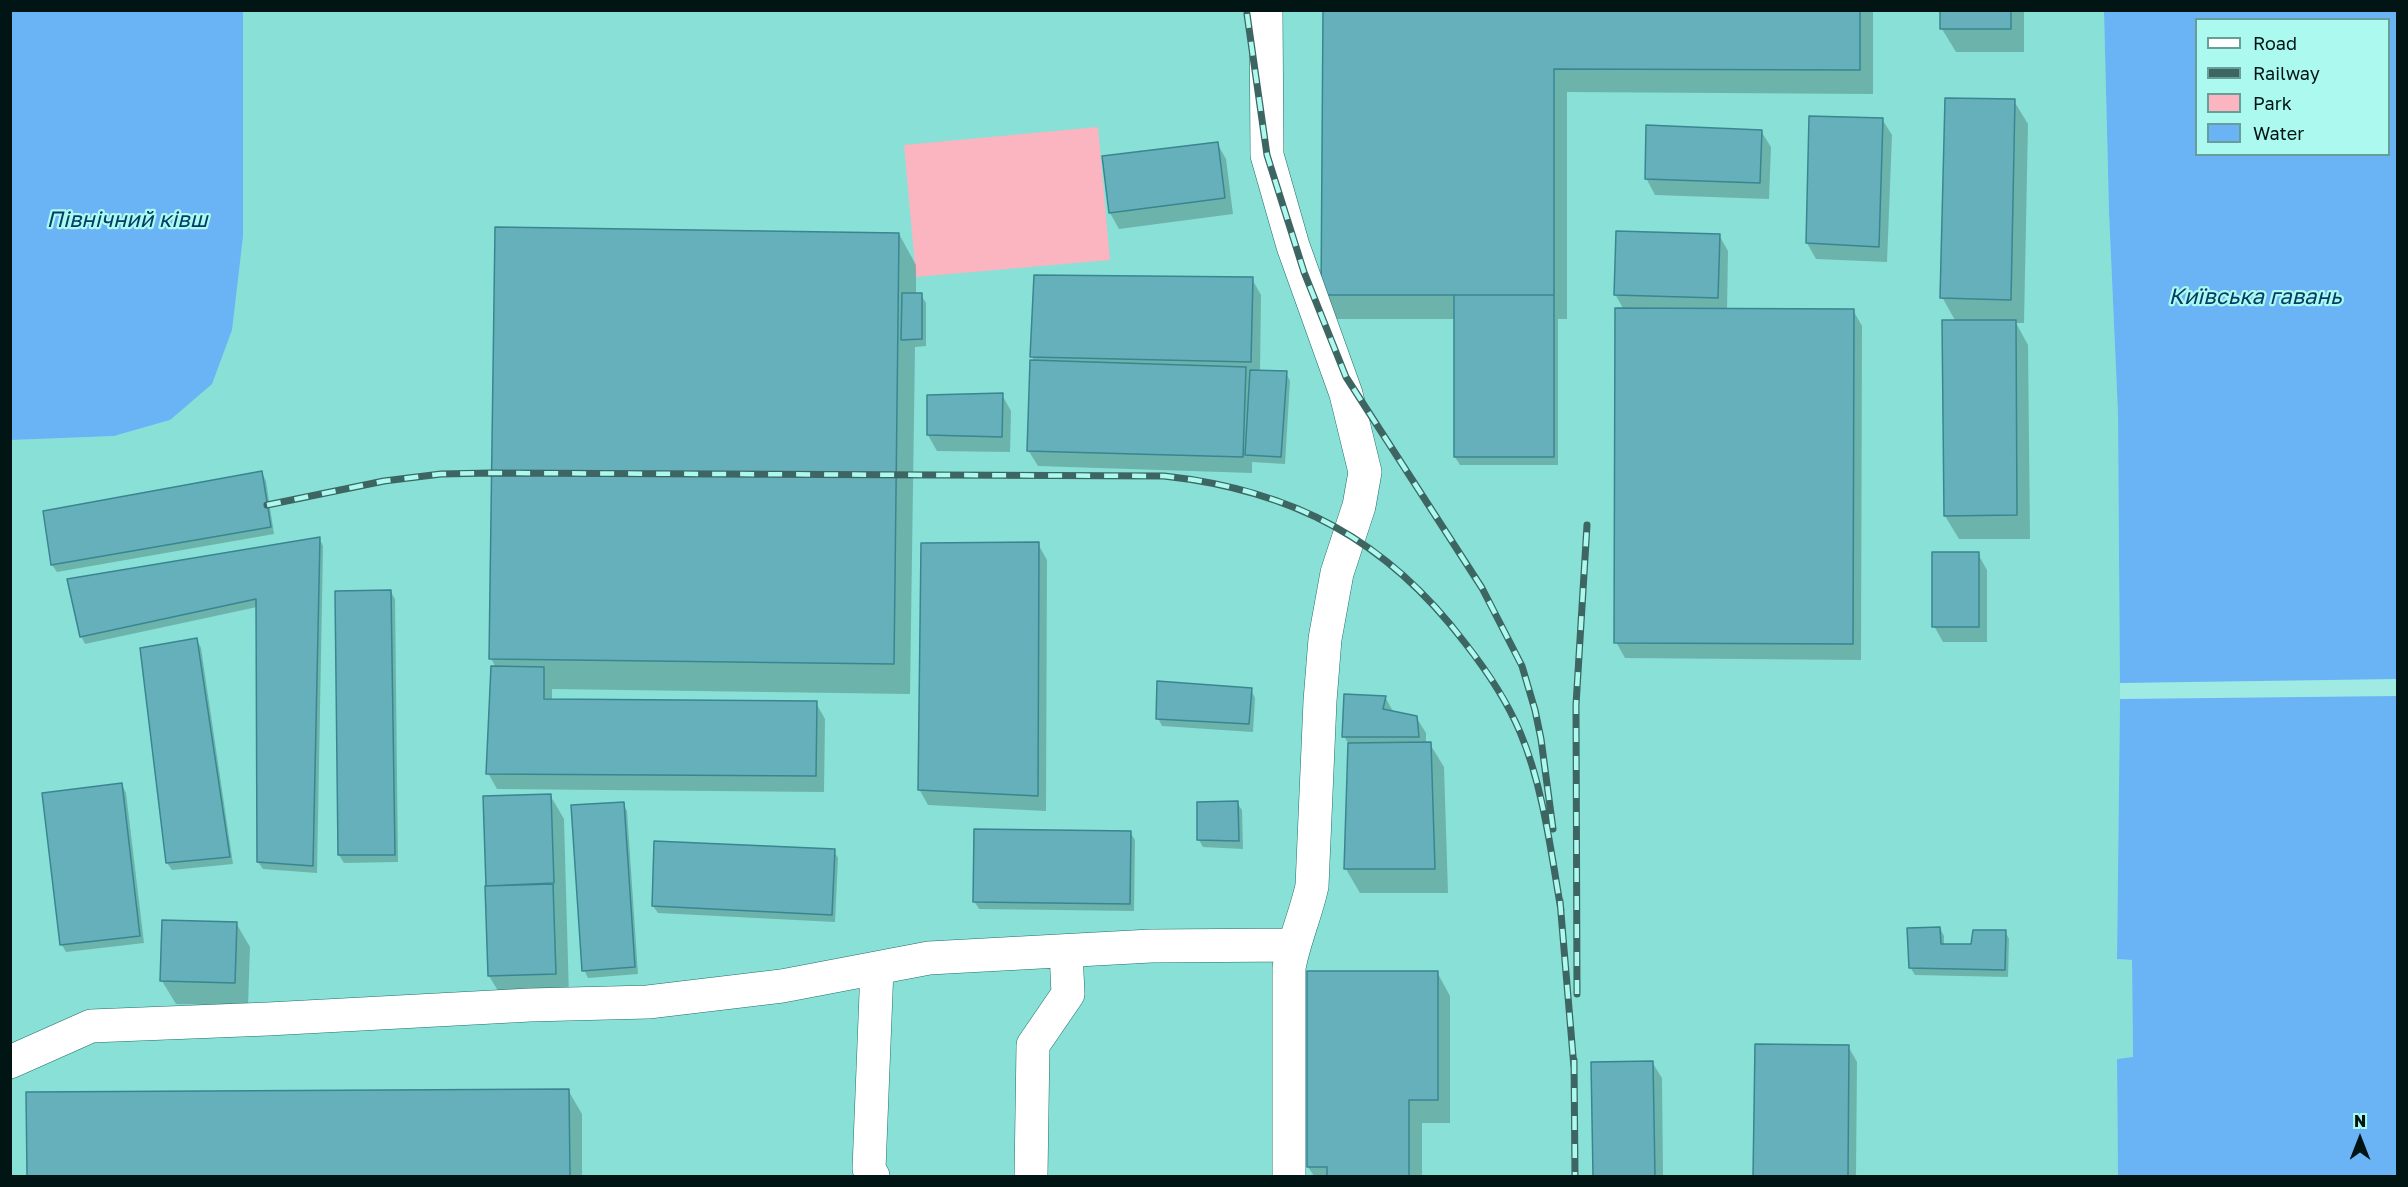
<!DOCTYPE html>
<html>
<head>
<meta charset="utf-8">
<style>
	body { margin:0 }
	#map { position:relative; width:2408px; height:1187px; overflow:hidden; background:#9febe3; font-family:"Golos Text",sans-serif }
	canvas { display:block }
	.frame { position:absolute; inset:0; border:12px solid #011614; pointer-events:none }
	.legend { position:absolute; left:2195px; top:18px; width:195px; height:138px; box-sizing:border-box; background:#acf9f0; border:2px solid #689e98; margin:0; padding:8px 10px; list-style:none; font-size:18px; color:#011614 }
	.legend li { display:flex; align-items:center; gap:12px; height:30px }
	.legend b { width:30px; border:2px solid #689e98 }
	.north { position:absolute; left:2330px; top:1109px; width:60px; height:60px; -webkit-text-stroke:4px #acf9f0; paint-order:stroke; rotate:0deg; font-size:16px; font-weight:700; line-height:24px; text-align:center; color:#011614 }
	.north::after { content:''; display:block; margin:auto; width:21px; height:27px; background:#011614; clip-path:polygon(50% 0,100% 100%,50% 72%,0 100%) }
</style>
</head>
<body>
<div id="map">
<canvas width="2408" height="1187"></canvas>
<div class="frame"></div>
<ul class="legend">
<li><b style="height:8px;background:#fff"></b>Road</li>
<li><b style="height:8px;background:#3d6662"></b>Railway</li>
<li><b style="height:16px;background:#fab5c1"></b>Park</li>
<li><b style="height:16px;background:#6ab3f4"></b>Water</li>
</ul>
<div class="north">N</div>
</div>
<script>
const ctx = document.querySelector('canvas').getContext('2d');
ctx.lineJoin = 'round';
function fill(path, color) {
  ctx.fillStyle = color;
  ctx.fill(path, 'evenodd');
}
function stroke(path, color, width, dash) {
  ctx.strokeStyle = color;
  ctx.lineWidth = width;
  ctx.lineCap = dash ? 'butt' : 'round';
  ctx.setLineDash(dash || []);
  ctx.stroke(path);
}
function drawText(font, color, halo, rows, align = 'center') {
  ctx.font = font + ' "Golos Text",sans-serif';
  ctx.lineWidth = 4.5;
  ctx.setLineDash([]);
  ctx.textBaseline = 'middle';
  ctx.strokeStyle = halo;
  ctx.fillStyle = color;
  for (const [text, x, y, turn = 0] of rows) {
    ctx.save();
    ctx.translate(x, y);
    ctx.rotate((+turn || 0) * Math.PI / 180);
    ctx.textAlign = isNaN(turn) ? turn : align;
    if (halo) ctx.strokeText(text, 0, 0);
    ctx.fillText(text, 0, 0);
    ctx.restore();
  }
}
fill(new Path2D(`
	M 243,11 L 2104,11 L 2109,212 L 2118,414 L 2120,699 L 2117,959 L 2132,960 L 2133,1058 L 2117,1059 L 2118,1176 L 11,1176 L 10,440 L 114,436 L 170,420 L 243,236 Z`), '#88e0d7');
fill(new Path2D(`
	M 1098,127 L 1110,260 L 916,277 L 904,145 Z`), '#fab5c1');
fill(new Path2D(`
	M 10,11 L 243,11 L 243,236 L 232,330 L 212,384 L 170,420 L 114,436 L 11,440 Z
	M 2104,11 L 2397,11 L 2397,1176 L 2118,1176 L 2117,1059 L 2133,1057 L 2132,960 L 2117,959 L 2120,699 L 2118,414 L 2109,212 ZM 2196,20 L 2388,20 L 2388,154 L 2196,154 Z`), '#6ab3f4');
fill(new Path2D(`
	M 2397,679 L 2397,696 L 2120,699 L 2120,683 Z`), '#9febe3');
fill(new Path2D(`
	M 1325,10 L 1873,10 L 1873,94 L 1567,92 L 1567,319 L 1558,319 L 1558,465 L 1460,465 L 1455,457 L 1455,319 L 1336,319 L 1322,295 Z
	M 1942,10 L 2024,10 L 2024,52 L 1956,52 L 1942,29 Z
	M 2014,101 L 2028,124 L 2024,323 L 2016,323 L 2028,345 L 2030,539 L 1959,539 L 1945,516 L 1956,322 L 1942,297 Z
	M 1810,118 L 1882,119 L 1892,135 L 1887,262 L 1816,259 L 1807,243 Z
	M 1761,131 L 1771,147 L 1769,199 L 1655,195 L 1646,178 Z
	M 1217,143 L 1226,159 L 1233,214 L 1119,229 L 1110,213 Z
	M 899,234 L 916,265 L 916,295 L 921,295 L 926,303 L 926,346 L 915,347 L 910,694 L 552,689 L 552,700 L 816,703 L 825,719 L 824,792 L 497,789 L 488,773 L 496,668 L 491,658 Z
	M 1719,235 L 1728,251 L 1727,310 L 1853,310 L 1862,326 L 1861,660 L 1625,658 L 1616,642 L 1624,310 L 1615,294 Z
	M 1035,277 L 1252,279 L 1261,295 L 1260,372 L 1286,373 L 1290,381 L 1285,464 L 1252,462 L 1252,473 L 1038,466 L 1028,450 L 1035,362 L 1032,357 Z
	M 1002,395 L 1011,411 L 1010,452 L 937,451 L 928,435 L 929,396 Z
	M 262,473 L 266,481 L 274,534 L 57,572 L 52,565 Z
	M 319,538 L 323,546 L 317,873 L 263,869 L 258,862 L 257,607 L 85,644 L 81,636 Z
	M 1038,544 L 1047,560 L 1046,811 L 928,805 L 919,789 Z
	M 1978,554 L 1987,570 L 1987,642 L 1943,642 L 1934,626 Z
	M 391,592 L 395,599 L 398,862 L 344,863 L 339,855 Z
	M 197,640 L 201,648 L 233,864 L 172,870 L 167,863 Z
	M 1251,690 L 1255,698 L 1253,732 L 1162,726 L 1158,718 Z
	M 1385,697 L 1394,713 L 1416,717 L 1426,733 L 1426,744 L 1430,744 L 1444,767 L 1448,893 L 1360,893 L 1346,869 L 1349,745 L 1344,736 Z
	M 122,785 L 126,793 L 144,943 L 66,952 L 62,945 Z
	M 550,795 L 564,819 L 569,997 L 503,999 L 489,976 L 484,798 Z
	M 623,803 L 627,811 L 638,974 L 588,978 L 584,970 Z
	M 1237,803 L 1242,810 L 1243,849 L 1203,847 L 1199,840 Z
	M 1130,832 L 1135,840 L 1134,911 L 979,909 L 974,901 Z
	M 834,851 L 838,858 L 835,922 L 658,913 L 653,906 Z
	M 236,923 L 250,947 L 248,1006 L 176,1004 L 162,981 Z
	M 1940,928 L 1944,936 L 1944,946 L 1973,945 L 2005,931 L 2009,939 L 2008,977 L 1915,975 L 1910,967 Z
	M 1308,972 L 1437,972 L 1450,996 L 1450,1123 L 1422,1123 L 1422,1176 L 1314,1176 L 1308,1167 Z
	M 1756,1046 L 1848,1046 L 1857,1062 L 1856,1176 L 1755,1176 Z
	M 1652,1062 L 1662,1078 L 1663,1176 L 1595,1176 L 1592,1063 Z
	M 568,1090 L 582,1114 L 582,1176 L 28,1176 L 28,1094 Z`), '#0003');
const building = new Path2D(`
	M 1323,10 L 1860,10 L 1860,70 L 1554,69 L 1554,295 L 1321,295 Z
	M 1940,10 L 2011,10 L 2011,29 L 1940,29 Z
	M 1945,98 L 2015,99 L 2011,300 L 1940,298 Z
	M 1809,116 L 1883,118 L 1879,247 L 1806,243 Z
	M 1646,125 L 1762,130 L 1760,183 L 1645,179 Z
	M 1218,142 L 1225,198 L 1109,213 L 1102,156 Z
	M 495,227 L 899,233 L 894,664 L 489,659 Z
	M 1616,231 L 1720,234 L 1718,298 L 1614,295 Z
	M 1034,275 L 1253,277 L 1251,362 L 1030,357 Z
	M 902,293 L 922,293 L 922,339 L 901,340 Z
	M 1454,295 L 1554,295 L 1554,457 L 1454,457 Z
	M 1615,308 L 1854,309 L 1853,644 L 1614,643 Z
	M 1942,320 L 2016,320 L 2017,515 L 1944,516 Z
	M 1030,360 L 1246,367 L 1243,457 L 1027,451 Z
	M 1250,370 L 1287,371 L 1281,457 L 1245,455 Z
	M 1003,393 L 1002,437 L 927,435 L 927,395 Z
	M 262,471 L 271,527 L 51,565 L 43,511 Z
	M 320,537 L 313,866 L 257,862 L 256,599 L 80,637 L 67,579 Z
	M 1039,542 L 1038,796 L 918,790 L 921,543 Z
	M 1932,552 L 1979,552 L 1979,627 L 1932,627 Z
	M 391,590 L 395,855 L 338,855 L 335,591 Z
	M 197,638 L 230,857 L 166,863 L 140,648 Z
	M 491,666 L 544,667 L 544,699 L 817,701 L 816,776 L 486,774 Z
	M 1157,681 L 1252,688 L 1249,724 L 1156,719 Z
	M 1344,694 L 1386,696 L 1383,709 L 1417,716 L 1419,737 L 1342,737 Z
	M 1431,742 L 1435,869 L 1344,869 L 1348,743 Z
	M 122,783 L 140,936 L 60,945 L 42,793 Z
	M 551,794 L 554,883 L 486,886 L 483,796 Z
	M 1238,801 L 1239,841 L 1197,840 L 1197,802 Z
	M 624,802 L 635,967 L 582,971 L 571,805 Z
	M 974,829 L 1131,831 L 1130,904 L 973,902 Z
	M 654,841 L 835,849 L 832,915 L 652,906 Z
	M 553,884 L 556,974 L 488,976 L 485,886 Z
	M 162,920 L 237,922 L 235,983 L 160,981 Z
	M 1940,927 L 1941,944 L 1971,944 L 1973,930 L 2006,930 L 2005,970 L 1909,968 L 1907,928 Z
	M 1307,971 L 1438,971 L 1438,1100 L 1409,1100 L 1409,1176 L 1327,1176 L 1327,1167 L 1307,1167 Z
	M 1755,1044 L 1849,1045 L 1848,1176 L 1753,1176 Z
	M 1653,1061 L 1655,1176 L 1593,1176 L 1591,1062 Z
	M 569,1089 L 570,1176 L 27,1176 L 26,1092 Z`);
fill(building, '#65b0bb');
stroke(building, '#398690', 1.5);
const minor = new Path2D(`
	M 1266,10 L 1267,155 L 1293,246 L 1346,394 L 1365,472 L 1359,506 L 1337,573 L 1325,639 L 1320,701 L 1312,886 C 1306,914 1294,940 1289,968 L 1289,1176
	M 10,1062 L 91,1026 L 268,1019 L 530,1005 L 648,1002 L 782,986 L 929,958 L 1151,946 L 1293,945
	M 873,1176 L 869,1169 L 877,968
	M 1031,1176 L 1033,1045 L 1068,994 L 1066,951`);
stroke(minor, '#1e6f69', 34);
stroke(minor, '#fff', 33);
const rail = new Path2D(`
	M 1247,14 L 1267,155 L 1304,272 L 1346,377 L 1482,588 L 1522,666 L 1535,710 L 1541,739 L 1553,829
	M 267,505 L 384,481 L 441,474 L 491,473 L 1164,476 C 1293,490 1387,540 1465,643 C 1487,671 1506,699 1520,732 C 1543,786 1551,852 1561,910
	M 1560,901 L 1574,1068
	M 1577,994 L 1576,705 L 1587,525
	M 1574,1060 L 1575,1176`);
stroke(rail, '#3d6662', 7);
stroke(rail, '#acf9f0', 4.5, [14]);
drawText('italic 22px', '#043d67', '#acf9f0', [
	["Північний ківш",127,220],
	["Київська гавань",2255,297]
]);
</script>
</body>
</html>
